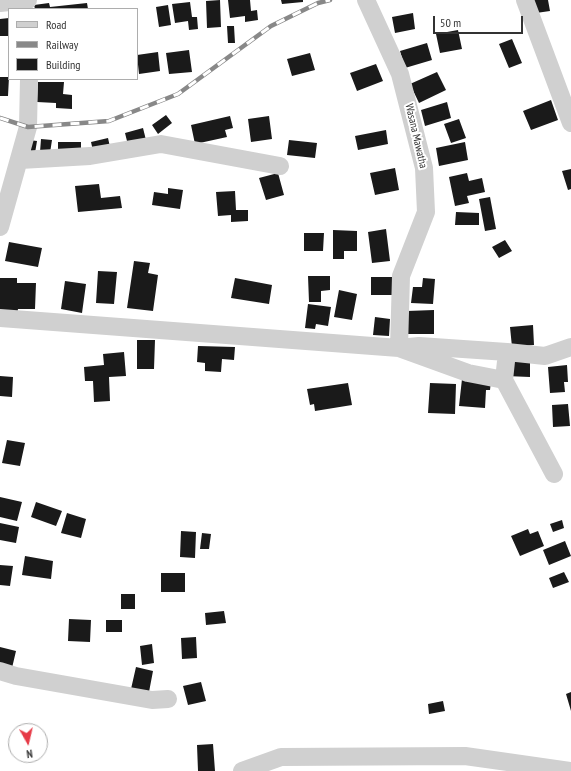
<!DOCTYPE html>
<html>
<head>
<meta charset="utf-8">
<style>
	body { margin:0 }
	#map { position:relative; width:571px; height:771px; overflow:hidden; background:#fff; font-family:"PT Sans Narrow",sans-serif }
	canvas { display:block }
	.legend { position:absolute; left:8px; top:8px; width:130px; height:72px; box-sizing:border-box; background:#fff; border:1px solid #adadad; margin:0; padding:5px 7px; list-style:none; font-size:12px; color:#333 }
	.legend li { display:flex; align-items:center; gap:8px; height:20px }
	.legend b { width:20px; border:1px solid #adadad }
	.north { position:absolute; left:8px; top:723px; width:40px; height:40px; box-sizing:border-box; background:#fff; border:1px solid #adadad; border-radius:50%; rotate:172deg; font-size:11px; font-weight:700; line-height:16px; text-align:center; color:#333 }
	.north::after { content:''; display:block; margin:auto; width:14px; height:18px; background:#e63946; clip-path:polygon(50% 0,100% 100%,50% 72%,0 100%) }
	.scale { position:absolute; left:433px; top:16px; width:90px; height:18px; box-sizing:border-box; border:2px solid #333; border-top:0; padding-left:5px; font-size:12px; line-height:14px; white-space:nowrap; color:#333; -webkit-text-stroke:3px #fff; paint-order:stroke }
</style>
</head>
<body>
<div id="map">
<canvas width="571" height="771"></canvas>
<ul class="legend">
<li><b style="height:5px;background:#d0d0d0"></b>Road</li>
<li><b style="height:5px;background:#888"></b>Railway</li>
<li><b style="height:11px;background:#1a1a1a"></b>Building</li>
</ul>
<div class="north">N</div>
<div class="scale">50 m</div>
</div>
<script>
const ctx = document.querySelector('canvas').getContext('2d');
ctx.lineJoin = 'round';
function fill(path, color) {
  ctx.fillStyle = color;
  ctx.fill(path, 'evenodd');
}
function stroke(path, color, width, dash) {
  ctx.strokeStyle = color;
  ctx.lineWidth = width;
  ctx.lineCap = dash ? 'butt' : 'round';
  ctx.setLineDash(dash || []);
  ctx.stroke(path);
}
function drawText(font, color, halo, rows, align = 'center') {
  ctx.font = font + ' "PT Sans Narrow",sans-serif';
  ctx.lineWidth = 4;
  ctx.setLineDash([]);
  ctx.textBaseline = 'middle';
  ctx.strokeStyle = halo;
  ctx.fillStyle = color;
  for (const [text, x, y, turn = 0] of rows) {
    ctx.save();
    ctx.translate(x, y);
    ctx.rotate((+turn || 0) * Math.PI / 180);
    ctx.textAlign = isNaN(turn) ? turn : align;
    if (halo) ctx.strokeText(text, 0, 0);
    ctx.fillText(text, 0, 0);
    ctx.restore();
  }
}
fill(new Path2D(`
	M 220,0 L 221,27 L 207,28 L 206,1 Z
	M 228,0 L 250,0 L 251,11 L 257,10 L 258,20 L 245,22 L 245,16 L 230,18 Z
	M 281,0 L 303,0 L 303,2 L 282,4 Z
	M 534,0 L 548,0 L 550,11 L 536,13 Z
	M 190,2 L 192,17 L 197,17 L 198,29 L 189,30 L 188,21 L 175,23 L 172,4 Z
	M 49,3 L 50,7 L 87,3 L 88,9 L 35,9 L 34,5 Z
	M 168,5 L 171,25 L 159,27 L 156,7 Z
	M 413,13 L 415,29 L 395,33 L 392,17 Z
	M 9,18 L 9,36 L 0,36 L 0,19 Z
	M 227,26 L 234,26 L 235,43 L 228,43 Z
	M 458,30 L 462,49 L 440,53 L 436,34 Z
	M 512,39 L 522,63 L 509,68 L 499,44 Z
	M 427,43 L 432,60 L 405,68 L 400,51 Z
	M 189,50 L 192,72 L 169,74 L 166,53 Z
	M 158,52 L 160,71 L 139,74 L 137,55 Z
	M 310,53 L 315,70 L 292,76 L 287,59 Z
	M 376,64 L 383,81 L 357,91 L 350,73 Z
	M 437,72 L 446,90 L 419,103 L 410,84 Z
	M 0,77 L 9,77 L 8,96 L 0,96 Z
	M 38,82 L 64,82 L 63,94 L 72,95 L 72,109 L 56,108 L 56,103 L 37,102 Z
	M 551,100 L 558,120 L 531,130 L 523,111 Z
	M 447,102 L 451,118 L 425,126 L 421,110 Z
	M 166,115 L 172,123 L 158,134 L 152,125 Z
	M 230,116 L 233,128 L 225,130 L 227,137 L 195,144 L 191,125 Z
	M 269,116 L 272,139 L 251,142 L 248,119 Z
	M 459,119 L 466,138 L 451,143 L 444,124 Z
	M 143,128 L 146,140 L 128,145 L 125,133 Z
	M 386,130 L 388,144 L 358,150 L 355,136 Z
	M 108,138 L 110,147 L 93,151 L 91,142 Z
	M 41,139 L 52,140 L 50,153 L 40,152 Z
	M 29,140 L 37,141 L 35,153 L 27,152 Z
	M 289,140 L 317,143 L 315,158 L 287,155 Z
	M 58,142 L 81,142 L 81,155 L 58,155 Z
	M 465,142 L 468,160 L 439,166 L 436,148 Z
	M 395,168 L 399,190 L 375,195 L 370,173 Z
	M 571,169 L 571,189 L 568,190 L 562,171 Z
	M 278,173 L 284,195 L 266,200 L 259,178 Z
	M 467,173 L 469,181 L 482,178 L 485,192 L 467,196 L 469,203 L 455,206 L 449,177 Z
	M 99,184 L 101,198 L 120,196 L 122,208 L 78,212 L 75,186 Z
	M 168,188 L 183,190 L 180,209 L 152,205 L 154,192 L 168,194 Z
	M 235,191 L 236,210 L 248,210 L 248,221 L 231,222 L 231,215 L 218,216 L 216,192 Z
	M 490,197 L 496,229 L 485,231 L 479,199 Z
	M 456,212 L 479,213 L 479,225 L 455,225 Z
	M 386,229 L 390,261 L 372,263 L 368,232 Z
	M 333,230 L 357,231 L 357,251 L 344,251 L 344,259 L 333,259 Z
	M 304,233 L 324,233 L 323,251 L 304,251 Z
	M 505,240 L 512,251 L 499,258 L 492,247 Z
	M 9,242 L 42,248 L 38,267 L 5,261 Z
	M 134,261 L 150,263 L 148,273 L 158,275 L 153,311 L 127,308 Z
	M 98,271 L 117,272 L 114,304 L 96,303 Z
	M 308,276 L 330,276 L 330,290 L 321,291 L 321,302 L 309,302 Z
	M 371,277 L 392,277 L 392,295 L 371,295 Z
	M 0,278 L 17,278 L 17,283 L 36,283 L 35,309 L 18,309 L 17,314 L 0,314 Z
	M 235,278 L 272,285 L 269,304 L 231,298 Z
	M 423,278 L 435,279 L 433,304 L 411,303 L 413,287 L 422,287 Z
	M 65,281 L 86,284 L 82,313 L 61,309 Z
	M 339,290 L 357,294 L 352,320 L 334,317 Z
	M 308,304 L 331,307 L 328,326 L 316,324 L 315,329 L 305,328 Z
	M 434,310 L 434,334 L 407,334 L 407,311 Z
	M 375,317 L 390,319 L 389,336 L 373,335 Z
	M 533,325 L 534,345 L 512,347 L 510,327 Z
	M 137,340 L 155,340 L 154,369 L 137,369 Z
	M 198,346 L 235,347 L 234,360 L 222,359 L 221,372 L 205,371 L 205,363 L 197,362 Z
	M 124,352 L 126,376 L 109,377 L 110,401 L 94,402 L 93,381 L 85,381 L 84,367 L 104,365 L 103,354 Z
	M 506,360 L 530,360 L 530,377 L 506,376 Z
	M 567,365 L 568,382 L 564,382 L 565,392 L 550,393 L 548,367 Z
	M 0,376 L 13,377 L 12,397 L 0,396 Z
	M 462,379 L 491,381 L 490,390 L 486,390 L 485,408 L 459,406 Z
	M 348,383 L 352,405 L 315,411 L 314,404 L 310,405 L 307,389 Z
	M 430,383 L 456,384 L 455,414 L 428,413 Z
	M 568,404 L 570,426 L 553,427 L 552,405 Z
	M 7,440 L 25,443 L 20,466 L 2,463 Z
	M 0,497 L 22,502 L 17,521 L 0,517 Z
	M 36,502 L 62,511 L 56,526 L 31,517 Z
	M 67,513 L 86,519 L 81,538 L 61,533 Z
	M 562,520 L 564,528 L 553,532 L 550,524 Z
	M 0,523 L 19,527 L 16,543 L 0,540 Z
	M 528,529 L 530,534 L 538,531 L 544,546 L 520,556 L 511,536 Z
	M 181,531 L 196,532 L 195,558 L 180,557 Z
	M 202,533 L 211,534 L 209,549 L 200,549 Z
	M 565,541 L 571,556 L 549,565 L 543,550 Z
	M 25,556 L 53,561 L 51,579 L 22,575 Z
	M 0,565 L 13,566 L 10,586 L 0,585 Z
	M 564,572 L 569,582 L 553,588 L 549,578 Z
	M 161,573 L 185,573 L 185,592 L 161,592 Z
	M 121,594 L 135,594 L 135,609 L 121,609 Z
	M 224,611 L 226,623 L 206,625 L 205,613 Z
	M 69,619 L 91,620 L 90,642 L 68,641 Z
	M 106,620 L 122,620 L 122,632 L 106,632 Z
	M 196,637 L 197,658 L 182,659 L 181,638 Z
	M 152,644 L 154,663 L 142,665 L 140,646 Z
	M 0,647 L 16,651 L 12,668 L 0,665 Z
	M 136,667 L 153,671 L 149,692 L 131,689 Z
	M 201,682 L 206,701 L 188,705 L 183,686 Z
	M 571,692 L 571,711 L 566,694 Z
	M 443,701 L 445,711 L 429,714 L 428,704 Z
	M 213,744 L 215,771 L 198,771 L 197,745 Z`), '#1a1a1a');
stroke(new Path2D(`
	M 366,0 L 400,74 L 424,168 L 426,212 L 401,276 L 399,348 L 419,346 L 507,352
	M 525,0 L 571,123
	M 0,3 L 28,0
	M 20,160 L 90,156 L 161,144 L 280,166
	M 0,227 L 28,127 L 29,79
	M 0,318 L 399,348 L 468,373 L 504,380 L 507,352 L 545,356 L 571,347
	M 504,380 L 554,474
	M 0,671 L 16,676 L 152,700 L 168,699
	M 242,771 L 281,757 L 465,756 L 571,771`), '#d0d0d0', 18);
const rail = new Path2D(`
	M 0,118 L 28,127 L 109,121 L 178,94 L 271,26 L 318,3 L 330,0`);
stroke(rail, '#888', 4.5);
stroke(rail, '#fff', 3, [9]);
drawText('11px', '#333', '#fff', [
	["Wasana Mawatha",416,136,77]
]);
</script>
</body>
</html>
